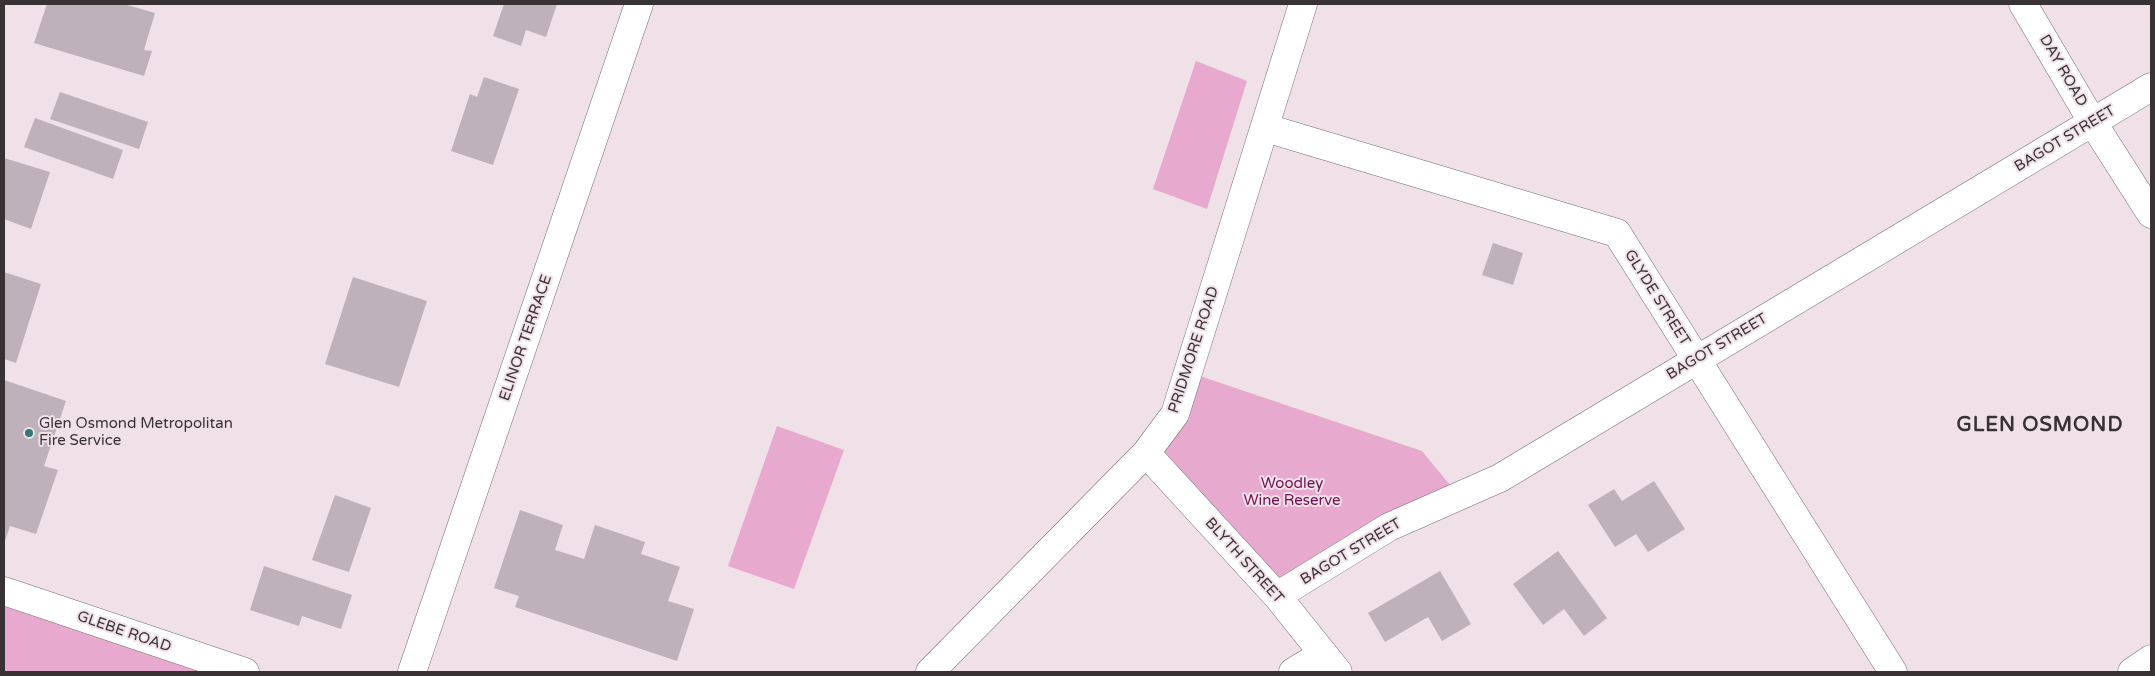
<!DOCTYPE html>
<html>
<head>
<meta charset="utf-8">
<style>
	body { margin:0 }
	#map { position:relative; width:2155px; height:676px; overflow:hidden; background:#f0e1e9; font-family:"Varela Round",sans-serif }
	canvas { display:block }
	.frame { position:absolute; inset:0; border:5px solid #383235; pointer-events:none }
</style>
</head>
<body>
<div id="map">
<canvas width="2155" height="676"></canvas>
<div class="frame"></div>
</div>
<script>
const ctx = document.querySelector('canvas').getContext('2d');
ctx.lineJoin = 'round';
function fill(path, color) {
  ctx.fillStyle = color;
  ctx.fill(path, 'evenodd');
}
function stroke(path, color, width, dash) {
  ctx.strokeStyle = color;
  ctx.lineWidth = width;
  ctx.lineCap = dash ? 'butt' : 'round';
  ctx.setLineDash(dash || []);
  ctx.stroke(path);
}
function drawText(font, color, halo, rows, align = 'center') {
  ctx.font = font + ' "Varela Round",sans-serif';
  ctx.lineWidth = 4;
  ctx.setLineDash([]);
  ctx.textBaseline = 'middle';
  ctx.strokeStyle = halo;
  ctx.fillStyle = color;
  for (const [text, x, y, turn = 0] of rows) {
    ctx.save();
    ctx.translate(x, y);
    ctx.rotate((+turn || 0) * Math.PI / 180);
    ctx.textAlign = isNaN(turn) ? turn : align;
    if (halo) ctx.strokeText(text, 0, 0);
    ctx.fillText(text, 0, 0);
    ctx.restore();
  }
}
fill(new Path2D(`
	M 1196,61 L 1247,81 L 1207,209 L 1153,189 Z
	M 1188,372 L 1422,451 L 1459,496 L 1277,596 L 1146,453 Z
	M 777,426 L 844,450 L 794,589 L 728,566 Z
	M 4,591 L 245,672 L 4,672 Z`), '#e7a9cd');
fill(new Path2D(`
	M 47,4 L 124,4 L 155,13 L 144,50 L 152,51 L 144,76 L 34,43 Z
	M 504,4 L 557,4 L 546,37 L 526,30 L 521,46 L 493,36 Z
	M 484,77 L 519,89 L 493,165 L 451,151 L 470,94 L 477,97 Z
	M 60,92 L 148,122 L 139,149 L 50,119 Z
	M 35,118 L 123,150 L 113,179 L 24,147 Z
	M 4,158 L 50,172 L 31,229 L 4,219 Z
	M 1493,243 L 1523,253 L 1513,285 L 1482,275 Z
	M 4,272 L 41,284 L 16,363 L 4,359 Z
	M 353,277 L 427,301 L 399,387 L 325,364 Z
	M 4,380 L 66,401 L 44,466 L 58,470 L 36,534 L 10,526 L 4,544 Z
	M 1654,481 L 1685,529 L 1648,552 L 1636,534 L 1615,547 L 1588,505 L 1614,489 L 1622,501 Z
	M 335,495 L 371,508 L 349,572 L 312,560 Z
	M 520,510 L 563,525 L 555,550 L 584,559 L 595,525 L 645,542 L 641,554 L 680,567 L 668,601 L 694,609 L 677,661 L 515,607 L 519,596 L 494,588 Z
	M 1558,551 L 1607,618 L 1584,636 L 1564,609 L 1543,625 L 1513,584 Z
	M 264,566 L 352,595 L 341,629 L 302,616 L 299,626 L 250,610 Z
	M 1440,571 L 1471,624 L 1442,641 L 1428,617 L 1385,642 L 1368,613 Z`), '#bfb1b9');
const street = new Path2D(`
	M 2023,4 L 2093,123 L 2151,214
	M 1266,128 L 1617,233 L 1893,672
	M 1146,453 L 1277,596 L 1338,672
	M 4,591 L 245,672
	M 1277,596 L 1389,527 L 1500,478 L 2151,87
	M 412,672 L 639,4
	M 930,672 L 1146,453 L 1175,414 L 1303,4
	M 1293,672 L 1323,654
	M 2132,672 L 2151,659`);
stroke(street, '#786b72', 29);
stroke(street, '#fff', 28);
for (const [x, y, r, color] of [
	[29,433,5,"#307978"]
]) {
  const dot = new Path2D();
  dot.arc(x, y, r, 0, 2 * Math.PI);
  ctx.fillStyle = color;
  ctx.fill(dot);
  stroke(dot, '#f0e1e9', 2);
}
drawText('15px', '#383235', '#f0e1e9', [
	["DAY ROAD",2063,71,60],
	["BAGOT STREET",2065,139,-31],
	["GLYDE STREET",1657,298,58],
	["ELINOR TERRACE",526,338,-71],
	["BAGOT STREET",1717,347,-31],
	["PRIDMORE ROAD",1194,350,-72],
	["BAGOT STREET",1351,552,-31],
	["BLYTH STREET",1244,561,48],
	["GLEBE ROAD",124,632,19]
]);
drawText('15px', '#383235', '#f0e1e9', [
	["Glen Osmond Metropolitan",39,424],
	["Fire Service",39,441]
], 'left');
drawText('15px', '#6d1051', '#f0e1e9', [
	["Woodley",1292,484],
	["Wine Reserve",1292,501]
]);
ctx.letterSpacing = '1px';
drawText('bold 20px', '#383235', '#f0e1e9', [
	["GLEN OSMOND",2040,426]
]);
ctx.letterSpacing = '0px';
</script>
</body>
</html>
